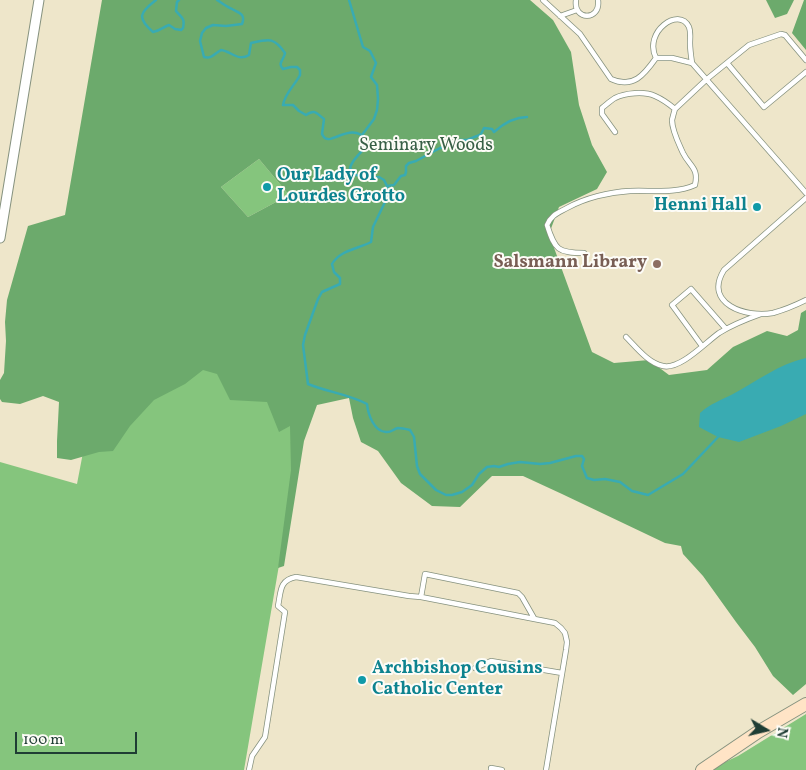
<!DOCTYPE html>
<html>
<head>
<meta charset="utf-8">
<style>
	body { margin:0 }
	#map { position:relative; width:806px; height:770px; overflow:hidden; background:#eee6ca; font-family:Vollkorn,serif }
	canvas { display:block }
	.north { position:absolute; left:741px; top:705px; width:50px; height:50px; -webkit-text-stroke:4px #fdfcf7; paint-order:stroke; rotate:99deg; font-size:14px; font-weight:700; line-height:20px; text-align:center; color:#1f3d34 }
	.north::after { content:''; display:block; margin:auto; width:18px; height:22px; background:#1f3d34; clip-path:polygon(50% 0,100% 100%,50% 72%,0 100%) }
	.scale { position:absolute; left:15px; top:732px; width:122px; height:22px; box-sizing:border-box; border:2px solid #1f3d34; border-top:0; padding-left:6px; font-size:15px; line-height:18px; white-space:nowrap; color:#1f3d34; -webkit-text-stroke:4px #fdfcf7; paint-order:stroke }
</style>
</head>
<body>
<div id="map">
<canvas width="806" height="770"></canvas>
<div class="north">N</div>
<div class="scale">100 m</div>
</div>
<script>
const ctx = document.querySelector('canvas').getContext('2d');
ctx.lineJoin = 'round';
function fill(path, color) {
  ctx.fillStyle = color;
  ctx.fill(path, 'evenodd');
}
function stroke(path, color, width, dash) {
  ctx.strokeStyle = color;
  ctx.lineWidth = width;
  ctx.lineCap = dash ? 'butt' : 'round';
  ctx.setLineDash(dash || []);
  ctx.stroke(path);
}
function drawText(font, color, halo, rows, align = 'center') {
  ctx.font = font + ' Vollkorn,serif';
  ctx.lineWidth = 4;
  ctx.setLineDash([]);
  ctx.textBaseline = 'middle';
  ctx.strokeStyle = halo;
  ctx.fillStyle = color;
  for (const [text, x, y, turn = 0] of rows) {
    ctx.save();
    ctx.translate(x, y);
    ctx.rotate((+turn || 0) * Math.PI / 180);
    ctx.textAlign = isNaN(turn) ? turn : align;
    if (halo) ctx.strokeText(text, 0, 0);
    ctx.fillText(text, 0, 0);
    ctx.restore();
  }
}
fill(new Path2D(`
	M 259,159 L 289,195 L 248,217 L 221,187 Z
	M 327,284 L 244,770 L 0,770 L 0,462 L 77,484 L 93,400 Z
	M 806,714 L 806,770 L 713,770 L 723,763 L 738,756 Z`), '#85c57d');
fill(new Path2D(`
	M 102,0 L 530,0 L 553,20 L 571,52 L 579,105 L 592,145 L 607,172 L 597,189 L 559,207 L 549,234 L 592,352 L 614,363 L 649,360 L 669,375 L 707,370 L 733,347 L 767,331 L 787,336 L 798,330 L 801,313 L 806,310 L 806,684 L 793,695 L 773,676 L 755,647 L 736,622 L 703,576 L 683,554 L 681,546 L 665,543 L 562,494 L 523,476 L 492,476 L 460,507 L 432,506 L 401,483 L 378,451 L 361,442 L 353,418 L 349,398 L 317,405 L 304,441 L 284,566 L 278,568 L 291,470 L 290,426 L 279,432 L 267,402 L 230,400 L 217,374 L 203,370 L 185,384 L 154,400 L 130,426 L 113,451 L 99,452 L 71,460 L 57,458 L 57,441 L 59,402 L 43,396 L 20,404 L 2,402 L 0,399 L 0,380 L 4,373 L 6,341 L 5,322 L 7,300 L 28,226 L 65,215 ZM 259,159 L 289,195 L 248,217 L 221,187 Z
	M 766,0 L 794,0 L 787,14 L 775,18 Z
	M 804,0 L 806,0 L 806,50 L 792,33 Z`), '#6caa6c');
fill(new Path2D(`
	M 806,358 L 806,414 L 781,426 L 739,442 L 718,437 L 699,427 L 700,413 C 710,404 721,400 733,394 C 757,381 779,364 806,358 Z`), '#39abb2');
stroke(new Path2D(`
	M 156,0 C 139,13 137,18 153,32 C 160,31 163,27 169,25 L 175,29 L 181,30 L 183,28 C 185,18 182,18 176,11 L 177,2 L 179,0
	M 217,0 C 222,3 227,7 232,9 C 239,13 246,14 242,24 L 226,26 L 213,25 L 206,28 L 202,33 L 200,41 L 204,57 C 212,59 214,54 221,50 C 231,51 238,62 249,55 L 251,43 C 269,39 274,37 285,53 C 284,60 277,63 283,69 L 291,67 L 297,67 L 300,70 L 300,75 C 295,85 285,93 283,105 L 293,105 L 299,111 L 306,115 C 315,109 316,113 324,119 L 322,134 C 324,137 324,139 328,139 C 329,140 335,137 336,137 C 348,132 358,129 367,140 C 366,152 353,156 350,168 L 356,175 L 371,178 L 379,177 L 384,180 L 387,186 L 388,194 L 385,202 L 373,227 L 371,242 C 358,249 340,250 332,264 L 334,272 L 340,278 L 340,284 L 322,292 L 318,299 L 305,335 L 303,345 L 308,384 C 327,392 348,394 367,404 C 368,414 374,432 386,432 C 391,433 393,429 398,428 C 401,428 406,429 410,430 L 414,437 L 417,466 L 420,474 L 436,490 L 446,495 L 452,495 L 462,492 L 472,485 L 479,474 L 487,467 L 494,466 L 499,467 L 508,464 L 520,462 L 540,464 L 550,463 L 576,456 L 582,456 L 584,459 L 582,466 L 587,478 L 594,480 L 605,479 L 620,482 L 632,491 L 648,495 L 683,474 L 718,437
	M 349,0 L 363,47 L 370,51 L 376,63 L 371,77 L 377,85 L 378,99 L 377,110 L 374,119 L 362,135
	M 387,186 L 394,185 L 401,176 L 405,175 L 406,172 L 406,166 L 409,163 L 416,161 L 440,148 L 451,145 L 460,140 L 467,140 L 477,136 L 481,134 L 484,128 L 492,129 L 494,132 C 503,124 514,117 527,117`), '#39abb2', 2.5);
const lane = new Path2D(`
	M 543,0 L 580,34 L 611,79 C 633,89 644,75 656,58 L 672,58 L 692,63
	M 576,0 C 573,21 601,21 598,0
	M 560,16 L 577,10
	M 656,58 C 643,32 679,6 689,27 C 691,32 690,38 690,43 C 690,49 691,56 692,63 L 806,193
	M 727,63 L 764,107 L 806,72
	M 615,132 L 602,114 L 602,108 C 606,105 610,101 615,98 C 625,93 644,91 655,96 C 662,99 669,104 675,109 L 707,79 L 749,45 L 781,34 L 785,35 L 806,60
	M 806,198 L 724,270 C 703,304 746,318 773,313 C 784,310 796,305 806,300
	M 584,253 C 558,253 555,250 547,225 C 551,215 558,213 567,208 C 585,198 609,192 630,191 C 651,190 675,194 695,185 C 699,168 690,167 683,153 C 679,144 672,131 672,120 C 673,116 674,112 675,109
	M 626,337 C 636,347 648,363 663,366 C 680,370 705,343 719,333 C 732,325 747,319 761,314
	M 702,346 L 672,305 L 691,289 L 726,329
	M 421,597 L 425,574 L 518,593 L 522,597 L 534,618
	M 475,668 L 491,661 L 562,673
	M 249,770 L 252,756 L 265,737 L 285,612 L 278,606 C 281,592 279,580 296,577 L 409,596 L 421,597 L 555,623 L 561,628 L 565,633 L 567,642 L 566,650 L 546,770
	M 491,770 L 491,768 L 502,770`);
const street = new Path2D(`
	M 0,238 L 39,0`);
const secondary = new Path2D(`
	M 702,770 L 758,732 L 806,704`);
stroke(lane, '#86927f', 6);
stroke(street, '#86927f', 11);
stroke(secondary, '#86927f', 14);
stroke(lane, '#fff', 4.5);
stroke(street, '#fff', 9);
stroke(secondary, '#ffe4c6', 12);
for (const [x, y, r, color] of [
	[267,187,5,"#0f9aa8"],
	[757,207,5,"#0f9aa8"],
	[657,264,5,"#8d6e63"],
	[362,680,5,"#0f9aa8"]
]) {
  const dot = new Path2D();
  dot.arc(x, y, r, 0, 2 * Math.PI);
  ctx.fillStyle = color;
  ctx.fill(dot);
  stroke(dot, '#fdfcf7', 2);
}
drawText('18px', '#385f46', '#fdfcf7', [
	["Seminary Woods",426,147]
]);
drawText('bold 18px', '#0d838f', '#fdfcf7', [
	["Our Lady of",277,177],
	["Lourdes Grotto",277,198],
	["Henni Hall",747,207,"right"],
	["Archbishop Cousins",372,670],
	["Catholic Center",372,691]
], 'left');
drawText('bold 18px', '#785e54', '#fdfcf7', [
	["Salsmann Library",647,264]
], 'right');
</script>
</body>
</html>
